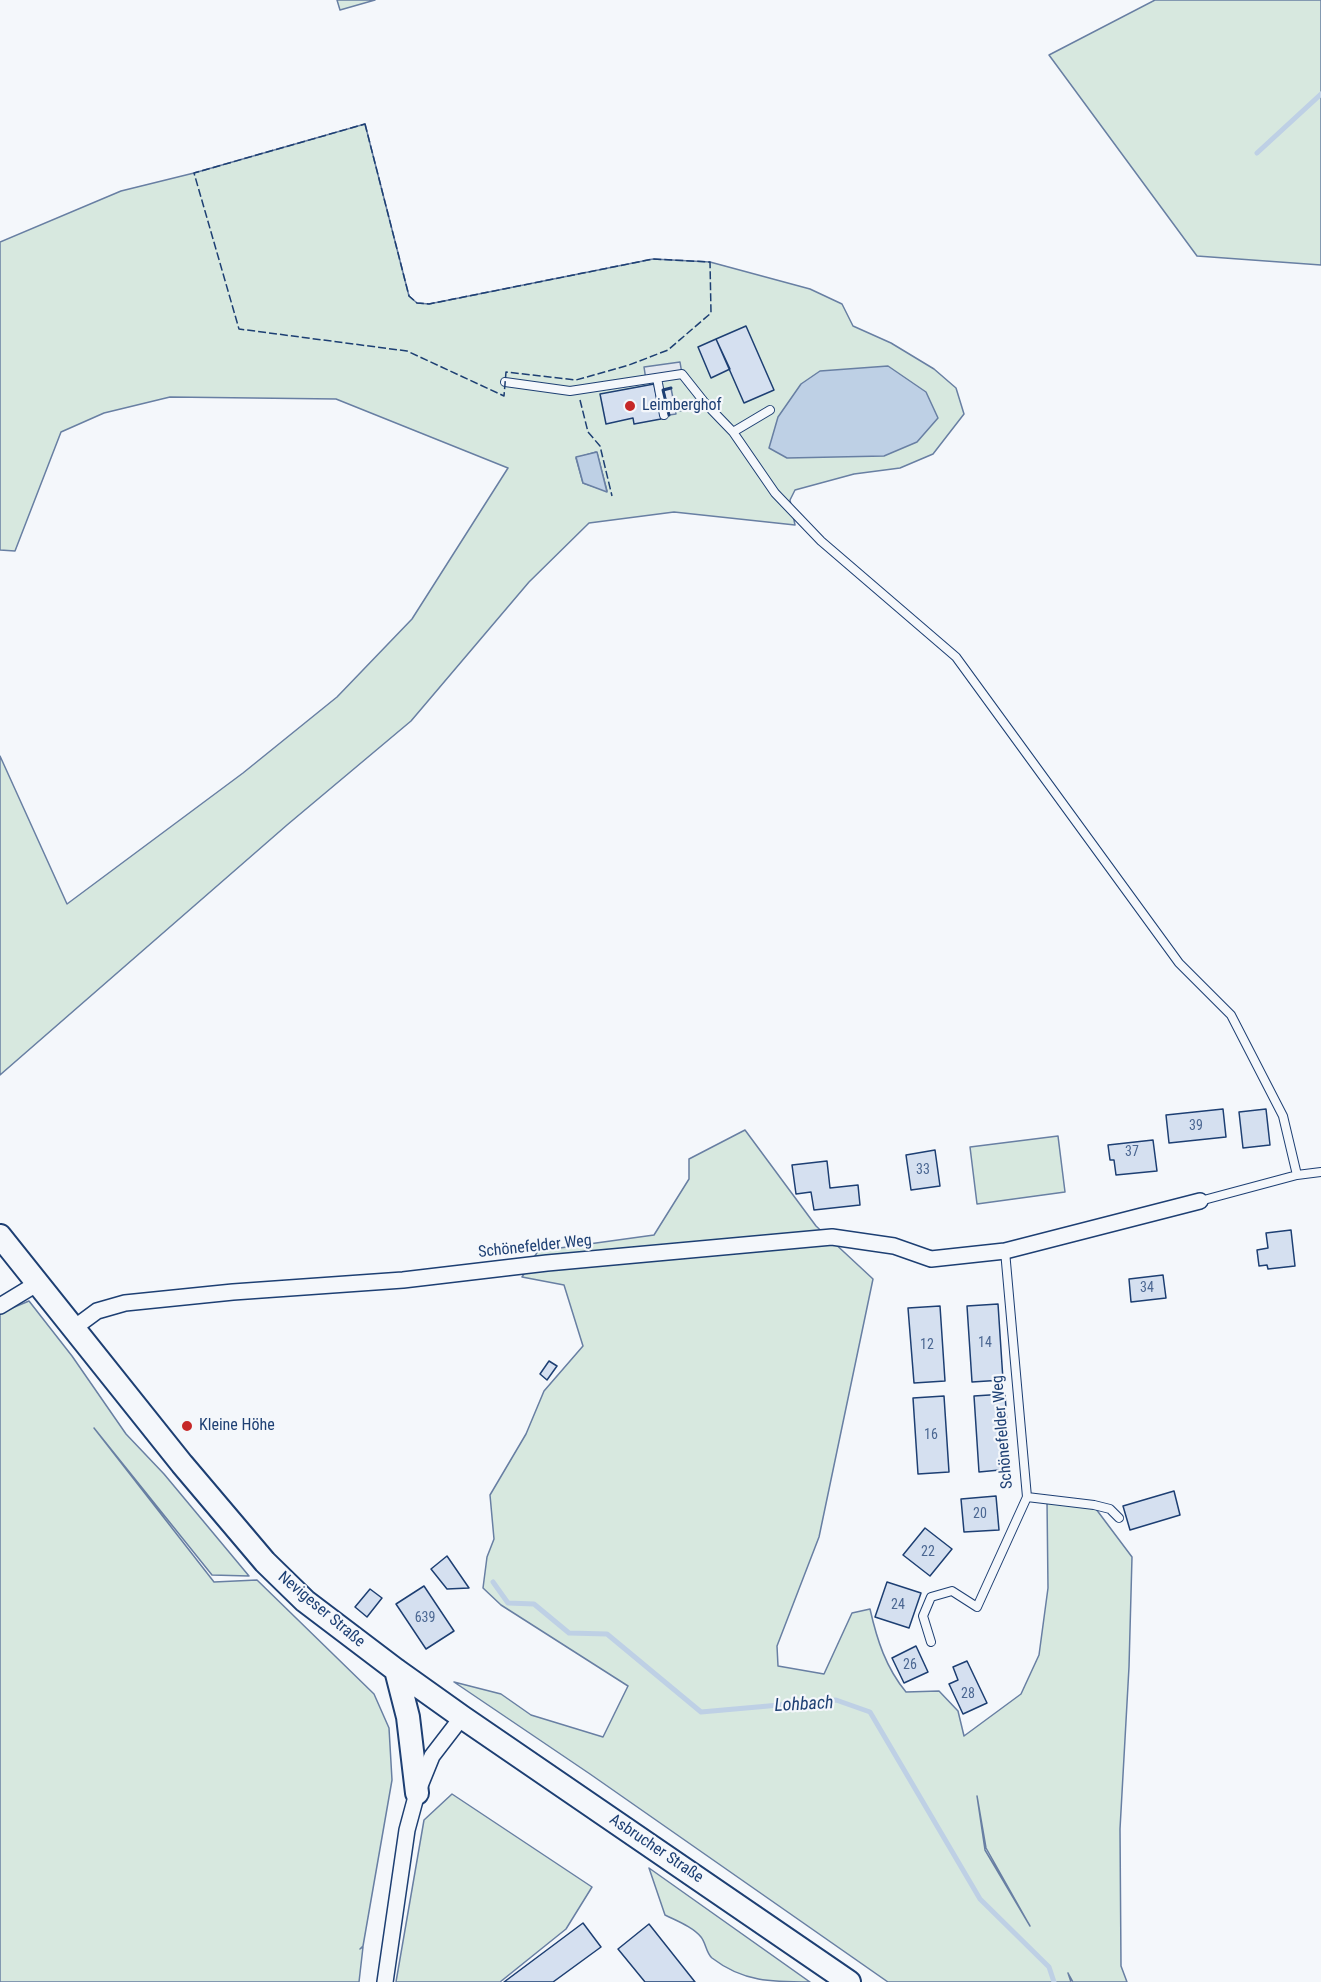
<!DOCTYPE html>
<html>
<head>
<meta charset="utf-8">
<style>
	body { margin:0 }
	canvas { display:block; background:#f4f7fb }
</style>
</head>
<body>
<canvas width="1321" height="1982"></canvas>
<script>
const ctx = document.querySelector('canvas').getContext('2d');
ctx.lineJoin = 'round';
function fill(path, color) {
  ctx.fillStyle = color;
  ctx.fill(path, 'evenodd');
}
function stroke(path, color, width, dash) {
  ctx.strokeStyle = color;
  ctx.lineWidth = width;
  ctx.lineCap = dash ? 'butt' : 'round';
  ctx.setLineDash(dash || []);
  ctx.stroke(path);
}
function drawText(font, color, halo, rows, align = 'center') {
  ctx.font = font + ' "Roboto Condensed",sans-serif';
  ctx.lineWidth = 4.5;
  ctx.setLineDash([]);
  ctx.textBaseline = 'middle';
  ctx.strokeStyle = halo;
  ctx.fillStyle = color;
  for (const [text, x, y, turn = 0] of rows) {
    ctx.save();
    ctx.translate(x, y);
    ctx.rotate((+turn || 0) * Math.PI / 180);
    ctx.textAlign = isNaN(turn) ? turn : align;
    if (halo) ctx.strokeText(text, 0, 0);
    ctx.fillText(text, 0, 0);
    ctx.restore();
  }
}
const green = new Path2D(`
	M 337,0 L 375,0 L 340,10 Z
	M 1155,0 L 1321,0 L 1321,265 L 1197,256 L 1049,55 Z
	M 365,124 L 409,296 L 417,303 L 429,304 L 653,259 L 710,262 L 810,289 L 842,304 L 853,326 L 891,343 L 934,369 L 956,388 L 964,414 L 933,454 L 900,468 L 854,474 L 795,490 L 790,500 L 795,525 L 674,512 L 589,523 L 529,582 L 411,721 L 287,825 L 0,1075 L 0,756 L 67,904 L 243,773 L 337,697 L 412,619 L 508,468 L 336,399 L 170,397 L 104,413 L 61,432 L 15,551 L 0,550 L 0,242 L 121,191 L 194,173 ZM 596,452 L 597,453 L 607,491 L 583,483 L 576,458 Z
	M 745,1130 L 816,1226 L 873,1279 L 819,1537 L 777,1646 L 778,1666 L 824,1674 L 852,1613 L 870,1609 C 877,1640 886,1668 906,1692 L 939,1691 L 958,1711 L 964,1736 L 1021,1694 L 1039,1655 L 1048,1588 L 1047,1501 L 1096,1509 L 1132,1557 L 1129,1667 L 1120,1829 L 1121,1966 L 1127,1982 L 1073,1982 L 1068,1973 L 1071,1982 L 888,1982 L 590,1774 L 454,1682 L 501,1694 L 531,1715 L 603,1737 L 628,1686 L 501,1605 L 483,1588 L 487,1557 L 494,1539 L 490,1495 L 526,1434 L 544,1391 L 583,1346 L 564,1285 L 522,1277 L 538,1251 L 654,1235 L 689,1179 L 689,1159 ZM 977,1796 L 986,1848 L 1030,1926 L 985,1850 Z
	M 1058,1136 L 1065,1192 L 977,1204 L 970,1147 Z
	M 29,1301 L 72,1356 L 126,1434 L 164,1474 L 249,1576 L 212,1575 L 94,1428 L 214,1582 L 257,1580 L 374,1694 L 389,1728 L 392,1780 L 363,1946 L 360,1949 L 363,1947 L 359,1982 L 0,1982 L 0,1313 Z
	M 452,1794 L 592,1887 L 566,1929 L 500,1982 L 396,1982 L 424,1820 Z
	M 649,1868 L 810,1982 C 772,1982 743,1982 712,1958 C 706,1953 706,1943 701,1937 C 693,1927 677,1921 665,1915 Z`);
fill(green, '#d7e8df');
stroke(green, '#687fa3', 1.5);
const parking = new Path2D(`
	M 680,362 L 682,374 L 646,380 L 644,367 Z
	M 671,388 L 676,414 L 669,415 L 663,390 Z`);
fill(parking, '#e3e8f0');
stroke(parking, '#687fa3', 1.5);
const water = new Path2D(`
	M 888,366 L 926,392 L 938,418 L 917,442 L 884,456 L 787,458 L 769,448 L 778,417 L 801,384 L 820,371 Z
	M 597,452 L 607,492 L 583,483 L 576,457 Z`);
fill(water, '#bed0e5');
stroke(water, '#687fa3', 1.5);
stroke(new Path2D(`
	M 1257,153 L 1321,94
	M 493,1582 L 508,1603 L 534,1604 L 569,1633 L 607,1634 L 701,1712 L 836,1700 L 870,1712 L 980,1899 L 1049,1967 L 1054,1982`), '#bed0e5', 5);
const building = new Path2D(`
	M 746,326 L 774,390 L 744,403 L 716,339 Z
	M 716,339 L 730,369 L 711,378 L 698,347 Z
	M 654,384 L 661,419 L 634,424 L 633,418 L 606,424 L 600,394 Z
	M 1223,1109 L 1226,1137 L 1169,1143 L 1166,1115 Z
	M 1266,1109 L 1270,1145 L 1243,1148 L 1239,1112 Z
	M 1153,1140 L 1157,1171 L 1116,1175 L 1114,1160 L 1110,1160 L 1108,1145 Z
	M 935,1150 L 940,1186 L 911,1190 L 906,1155 Z
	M 827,1161 L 830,1188 L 858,1185 L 860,1205 L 814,1210 L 811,1192 L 796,1194 L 792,1165 Z
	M 1291,1230 L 1295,1266 L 1268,1269 L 1267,1265 L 1259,1266 L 1257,1250 L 1268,1248 L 1266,1233 Z
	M 1163,1275 L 1166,1298 L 1131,1302 L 1129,1279 Z
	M 998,1304 L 1003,1380 L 972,1382 L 967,1306 Z
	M 940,1306 L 945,1381 L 914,1383 L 908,1308 Z
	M 549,1361 L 557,1366 L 547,1380 L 540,1374 Z
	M 1005,1394 L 1010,1469 L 979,1472 L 974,1396 Z
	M 944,1396 L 949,1472 L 918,1474 L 913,1398 Z
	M 1174,1491 L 1180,1515 L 1130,1530 L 1123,1506 Z
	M 996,1496 L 999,1530 L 964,1532 L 961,1499 Z
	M 925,1528 L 952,1549 L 930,1576 L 903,1555 Z
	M 447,1556 L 469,1588 L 447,1589 L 431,1569 Z
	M 887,1582 L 921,1593 L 909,1628 L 875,1617 Z
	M 424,1586 L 454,1631 L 426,1649 L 396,1604 Z
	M 370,1589 L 382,1598 L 367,1617 L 355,1607 Z
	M 916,1646 L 928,1672 L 904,1683 L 892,1658 Z
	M 967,1661 L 987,1703 L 963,1714 L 949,1684 L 958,1680 L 953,1667 Z
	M 583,1923 L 601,1947 L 553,1982 L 504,1982 Z
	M 649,1924 L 695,1982 L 645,1982 L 618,1949 Z`);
fill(building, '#d5e0f0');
stroke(building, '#1d3f73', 1.5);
const service = new Path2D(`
	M 657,378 L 664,415
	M 505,382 L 570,391 L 682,374 L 705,403 L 733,432 L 775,493 L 821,541 L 956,657 L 1179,963 L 1231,1015 L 1283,1116 L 1297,1175
	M 675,407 L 705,403
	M 733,432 L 770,410
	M 1200,1201 L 1297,1175 L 1321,1172
	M 1027,1497 L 1094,1505 L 1110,1509 L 1119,1518
	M 931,1642 L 923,1616 L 931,1597 L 952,1591 L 977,1607 L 1027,1497 L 1005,1251`);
const minor = new Path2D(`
	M 0,1306 L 38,1283
	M 74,1328 L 97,1311 L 125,1303 L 233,1292 L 403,1280 L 547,1263 L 832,1237 L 894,1246 L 931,1259 L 1005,1251 L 1200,1201
	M 385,1982 L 407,1830 L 417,1793 L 432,1756 L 462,1717`);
const secondary = new Path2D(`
	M 0,1236 L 182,1464 L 265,1562 L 305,1601 L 396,1670 L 462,1717 L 849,1982
	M 396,1670 L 408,1717 L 417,1793`);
stroke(service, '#1d3f73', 10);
stroke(minor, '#1d3f73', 18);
stroke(secondary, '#1d3f73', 26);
stroke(service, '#f4f7fb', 8);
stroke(minor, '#f4f7fb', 15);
stroke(secondary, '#f4f7fb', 22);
stroke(new Path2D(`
	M 365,124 L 409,296 L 417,303 L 429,304 L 653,259 L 710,262 L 711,313 L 668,350 L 629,365 L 576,380 L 506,372 L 504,396 L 407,351 L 239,329 L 194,173 Z
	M 580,400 L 588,432 L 600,446 L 612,496`), '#1d3f73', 1.5, [8, 3]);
stroke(new Path2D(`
	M 669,415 L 663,390 L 671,388`), '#1d3f73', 3);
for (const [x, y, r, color] of [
	[630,406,6,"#c62828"],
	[187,1426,6,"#c62828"]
]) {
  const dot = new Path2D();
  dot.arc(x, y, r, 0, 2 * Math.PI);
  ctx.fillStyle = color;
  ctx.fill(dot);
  stroke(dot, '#f4f7fb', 2);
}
drawText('14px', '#4b6792', null, [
	["39",1196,1126],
	["37",1132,1152],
	["33",923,1170],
	["34",1147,1288],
	["14",985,1343],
	["12",927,1345],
	["16",931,1435],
	["20",980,1514],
	["22",928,1552],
	["24",898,1605],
	["639",425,1618],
	["26",910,1665],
	["28",968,1694]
]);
drawText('16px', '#1d3f73', '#f4f7fb', [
	["Leimberghof",642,406],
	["Kleine Höhe",199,1426]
], 'left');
drawText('16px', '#1d3f73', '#f4f7fb', [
	["Schönefelder Weg",535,1247,-6],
	["Schönefelder Weg",1003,1432,-95],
	["Nevigeser Straße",321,1610,40],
	["Asbrucher Straße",656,1849,34]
]);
drawText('italic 18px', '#1d3f73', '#f4f7fb', [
	["Lohbach",804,1705,-3]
]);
</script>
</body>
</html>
